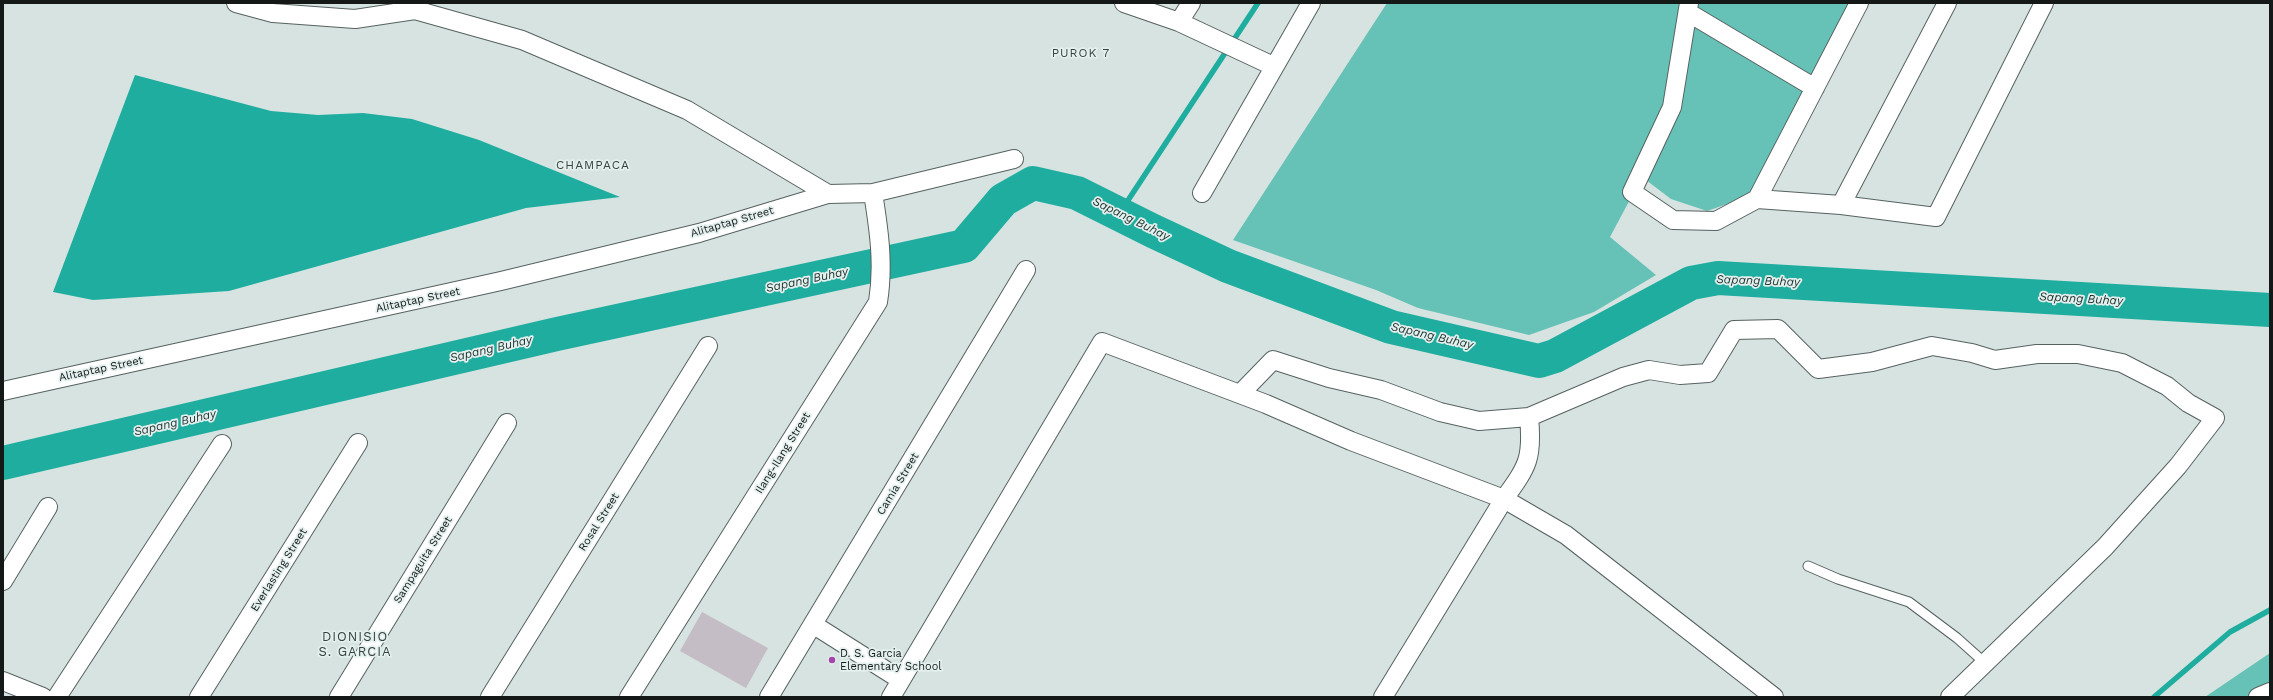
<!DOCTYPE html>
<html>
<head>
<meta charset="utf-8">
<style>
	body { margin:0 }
	#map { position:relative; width:2273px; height:700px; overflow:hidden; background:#d6e3e0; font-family:"Work Sans",sans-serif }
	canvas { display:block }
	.frame { position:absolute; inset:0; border:4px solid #141918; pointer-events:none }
</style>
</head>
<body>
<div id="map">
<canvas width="2273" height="700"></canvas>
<div class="frame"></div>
</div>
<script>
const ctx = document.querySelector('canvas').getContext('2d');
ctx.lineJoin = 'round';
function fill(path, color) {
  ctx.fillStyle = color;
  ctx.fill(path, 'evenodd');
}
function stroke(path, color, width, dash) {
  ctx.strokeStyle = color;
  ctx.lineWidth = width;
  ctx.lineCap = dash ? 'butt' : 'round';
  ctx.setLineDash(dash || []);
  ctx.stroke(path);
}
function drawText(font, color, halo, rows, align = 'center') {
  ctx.font = font + ' "Work Sans",sans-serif';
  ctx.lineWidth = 3.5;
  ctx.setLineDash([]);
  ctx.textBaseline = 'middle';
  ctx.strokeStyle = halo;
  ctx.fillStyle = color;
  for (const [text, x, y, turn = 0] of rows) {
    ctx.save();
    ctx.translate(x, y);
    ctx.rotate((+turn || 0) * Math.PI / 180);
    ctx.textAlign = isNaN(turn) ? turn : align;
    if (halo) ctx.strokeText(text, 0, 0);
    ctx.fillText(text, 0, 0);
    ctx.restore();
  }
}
fill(new Path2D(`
	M 1387,3 L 1857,3 L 1753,195 L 1707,211 L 1671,199 L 1642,177 L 1610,237 L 1656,275 L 1594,312 L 1529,335 L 1418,308 L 1376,290 L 1233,240 Z
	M 2270,653 L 2270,697 L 2205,697 Z`), '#66c2b6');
fill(new Path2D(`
	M 135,75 L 271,111 L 318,115 L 363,113 L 412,119 L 479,140 L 620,197 L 526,208 L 229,291 L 93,300 L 53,292 Z`), '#1fad9f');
stroke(new Path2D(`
	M 1119,214 L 1258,3
	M 2154,697 L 2230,632 L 2270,610`), '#1fad9f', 5.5);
stroke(new Path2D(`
	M 3,463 L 557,334 L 964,246 L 1003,200 L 1033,183 L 1077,193 L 1153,231 L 1228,266 L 1391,327 L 1539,361 L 1555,356 L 1691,283 L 1718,278 L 2270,310`), '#1fad9f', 34);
fill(new Path2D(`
	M 702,612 L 768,648 L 746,688 L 680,651 Z`), '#c5bdc5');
const lane = new Path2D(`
	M 1808,566 L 1838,579 L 1909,602 L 1957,638 L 1985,663`);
const street = new Path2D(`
	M 236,3 L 273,13 L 355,19 L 415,10 L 419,3
	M 1124,3 L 1179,22 L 1273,66
	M 1689,3 L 1672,107 L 1632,192 L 1673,220 L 1716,221 L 1757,199 L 1841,205 L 1936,217 L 2044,3
	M 415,10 L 522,40 L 687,110 L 828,194 L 873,193 L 1014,159
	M 1689,13 L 1815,88
	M 1179,22 L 1191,3
	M 1202,193 L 1311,3
	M 1757,199 L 1859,3
	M 1841,205 L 1947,3
	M 3,391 L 501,281 L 699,233 L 828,194
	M 1240,394 L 1273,360 L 1329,378 L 1381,390 L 1440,412 L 1479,421 L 1529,417 L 1623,377 L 1649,370 L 1680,375 L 1708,373 L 1734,330 L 1778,329 L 1818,369 L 1872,362 L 1932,346 L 1972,353 L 1995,360 L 2037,354 L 2078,354 L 2122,363 L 2167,386 L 2188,403 L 2215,418 L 2178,466 L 2105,547 L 1950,697
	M 3,581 L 48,507
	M 814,625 L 901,680
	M 3,681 L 43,697
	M 57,697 L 222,444
	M 199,697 L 358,443
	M 339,697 L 507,423
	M 490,697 L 708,346
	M 629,697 L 878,302 C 884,265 879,230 873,193
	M 769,697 L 1026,270
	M 891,697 L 1102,342 L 1266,404 L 1351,441 L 1504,499 L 1566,535 L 1774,697
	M 1383,697 L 1504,499 C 1528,466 1533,458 1529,417
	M 2258,697 L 2270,692`);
stroke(lane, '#566260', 11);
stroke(street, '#566260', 20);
stroke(lane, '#fff', 9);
stroke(street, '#fff', 18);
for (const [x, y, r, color] of [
	[832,660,4,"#a544ab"]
]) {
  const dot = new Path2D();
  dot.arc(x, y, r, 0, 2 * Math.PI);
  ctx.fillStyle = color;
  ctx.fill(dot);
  stroke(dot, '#e3f0ee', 1.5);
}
drawText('11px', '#141918', '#e3f0ee', [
	["Alitaptap Street",732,222,-16],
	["Alitaptap Street",418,300,-12],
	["Alitaptap Street",101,369,-12],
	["Ilang-Ilang Street",783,453,-58],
	["Camia Street",898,484,-59],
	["Rosal Street",599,522,-58],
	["Sampaguita Street",423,560,-58],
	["Everlasting Street",279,570,-58]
]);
drawText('11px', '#141918', '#e3f0ee', [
	["D. S. Garcia",840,654],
	["Elementary School",840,667]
], 'left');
ctx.letterSpacing = '1px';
drawText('12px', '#374240', '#e3f0ee', [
	["PUROK 7",1081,53],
	["CHAMPACA",593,165]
]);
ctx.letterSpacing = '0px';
drawText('italic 12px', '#1a302d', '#e3f0ee', [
	["Sapang Buhay",1131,219,26],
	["Sapang Buhay",807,280,-12],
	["Sapang Buhay",1758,281,2],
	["Sapang Buhay",2081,299,3],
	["Sapang Buhay",1432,336,13],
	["Sapang Buhay",491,349,-13],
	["Sapang Buhay",175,423,-13]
]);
ctx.letterSpacing = '1px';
drawText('13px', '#374240', '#e3f0ee', [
	["DIONISIO",355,637],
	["S. GARCIA",355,652]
]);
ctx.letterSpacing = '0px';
</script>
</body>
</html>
